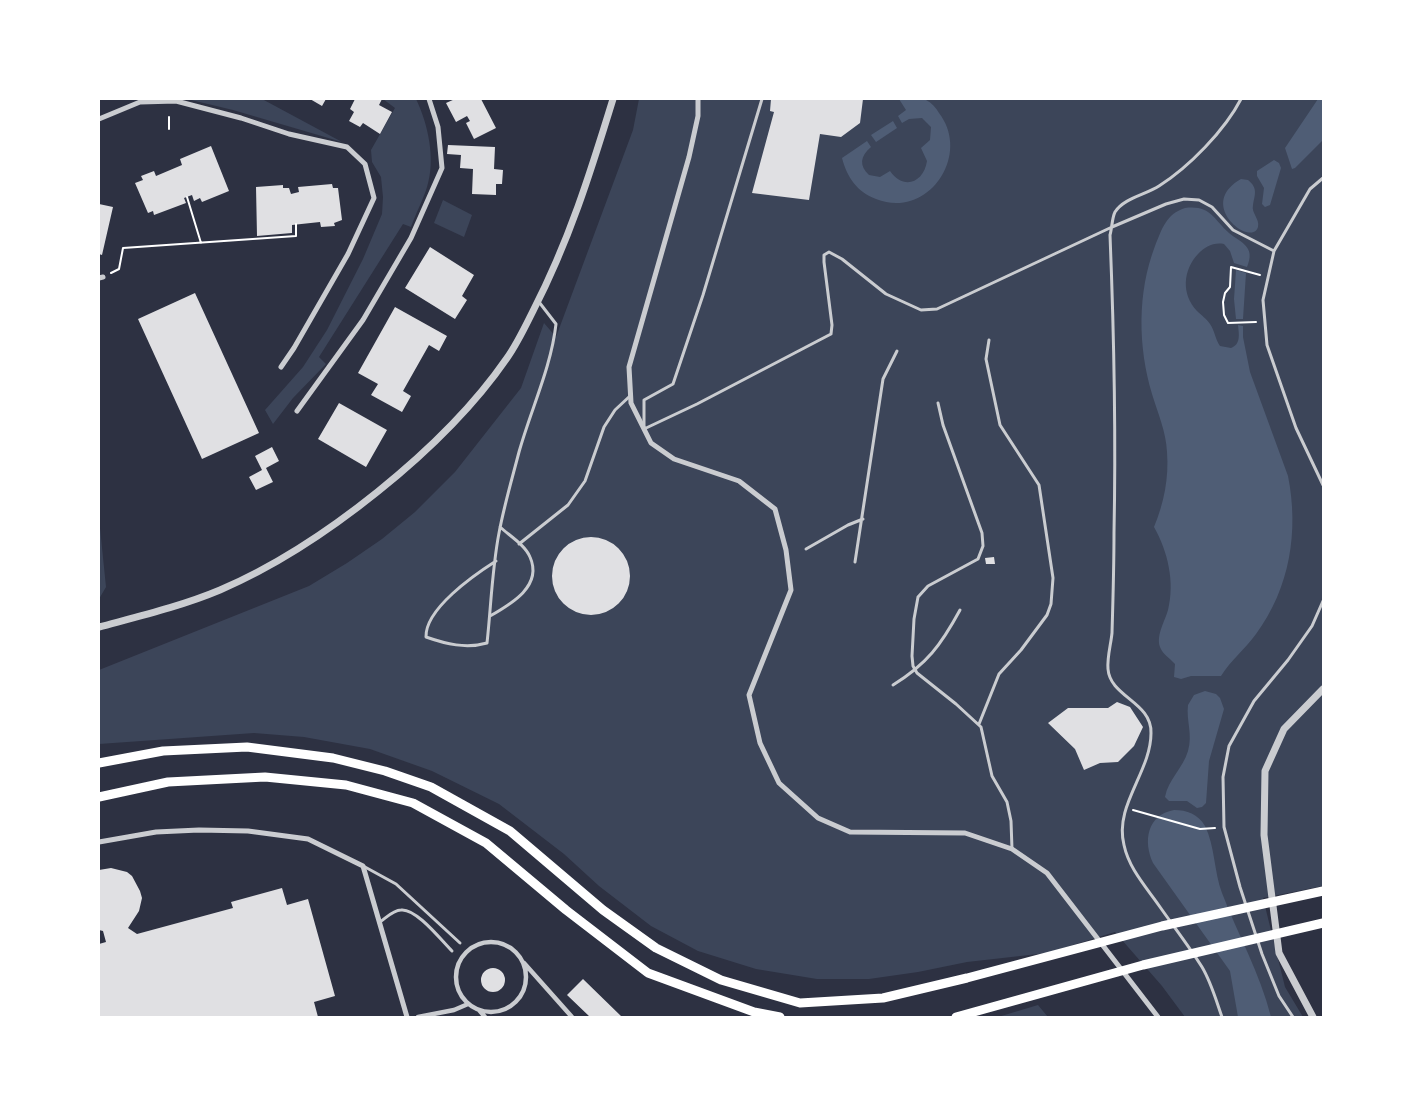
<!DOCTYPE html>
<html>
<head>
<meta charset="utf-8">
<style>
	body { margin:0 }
	#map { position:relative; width:1422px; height:1116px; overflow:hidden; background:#2d3142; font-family:"Titillium Web",sans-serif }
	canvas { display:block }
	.frame { position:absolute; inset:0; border:100px solid #fff; pointer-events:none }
</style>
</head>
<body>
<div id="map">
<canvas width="1422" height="1116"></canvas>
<div class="frame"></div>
</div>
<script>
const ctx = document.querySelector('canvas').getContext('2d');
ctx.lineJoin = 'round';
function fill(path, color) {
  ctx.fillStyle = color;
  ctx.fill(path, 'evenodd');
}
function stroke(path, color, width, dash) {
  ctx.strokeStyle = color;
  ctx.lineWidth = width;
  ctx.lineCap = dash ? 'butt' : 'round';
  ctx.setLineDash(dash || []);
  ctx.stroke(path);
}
fill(new Path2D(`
	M 187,99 L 262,99 L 342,142 L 233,110 Z
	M 383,99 L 416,99 C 428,124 436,159 427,187 C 423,200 416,213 411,227 L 403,224 L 319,357 L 326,364 L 293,398 L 273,424 L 265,410 L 303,367 L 327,330 L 363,259 L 382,214 L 383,197 L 381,177 L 372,162 L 371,150 L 395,108 Z
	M 639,99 L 1323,99 L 1323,886 L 1263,898 L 1285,987 L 1303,1017 L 1185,1017 L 1162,986 L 1115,932 L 1047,953 L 967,962 L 918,972 L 869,979 L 817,979 L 756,969 L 698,951 L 651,926 L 599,886 L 564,854 L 499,804 L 432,771 L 370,749 L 304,737 L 254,733 L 99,744 L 99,670 L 309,586 L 347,563 L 382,539 L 415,512 L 455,472 L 521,388 L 544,323 L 556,337 L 633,130 Z
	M 443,200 L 472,215 L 464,237 L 434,223 Z
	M 99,518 L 106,587 L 99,599 Z
	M 1038,1005 L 1048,1017 L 998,1017 Z`), '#3c4559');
fill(new Path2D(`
	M 899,99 C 907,99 919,97 926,100 C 932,103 936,108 939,113 C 972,156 927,220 876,199 C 857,192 847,177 842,158 L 867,141 L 871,147 C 860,156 859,166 869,175 L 880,177 L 890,171 C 904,191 924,182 927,161 L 921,148 L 930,140 L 931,127 L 922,118 L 909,119 L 902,123 L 898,116 L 906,110 Z
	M 1318,99 L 1323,99 L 1323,140 L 1295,168 L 1292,169 L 1285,148 Z
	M 893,121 L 897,128 L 876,142 L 871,135 Z
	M 1274,160 L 1279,163 L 1281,168 L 1270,205 L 1265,207 L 1262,204 L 1264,188 L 1257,176 L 1257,171 Z
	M 1241,179 L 1248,180 C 1258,188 1255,194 1253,205 C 1251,213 1260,219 1258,227 C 1252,248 1195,205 1241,179 Z
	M 1185,208 C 1211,205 1213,219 1229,233 C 1241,243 1256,246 1247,267 L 1234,263 L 1230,251 L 1224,244 C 1213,242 1205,247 1198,254 C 1183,270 1181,294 1197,311 C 1201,315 1207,319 1210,324 C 1215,331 1215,339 1220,346 L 1231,348 C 1241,344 1239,335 1238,325 L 1243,326 L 1243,337 L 1250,372 L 1288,476 C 1299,531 1290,588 1256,634 C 1245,649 1231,660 1221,676 L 1191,676 L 1181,679 L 1174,677 L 1175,664 C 1170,658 1163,655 1160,647 C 1156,635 1165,621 1168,610 C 1175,582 1168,552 1154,527 C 1164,503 1169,478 1167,452 C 1166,431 1158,414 1152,394 C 1138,347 1137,293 1155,246 C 1162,229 1166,214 1185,208 Z
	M 1236,270 L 1246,273 L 1243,319 L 1236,319 L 1234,299 Z
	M 1205,691 L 1216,694 L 1220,698 L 1224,709 L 1209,761 L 1206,803 L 1202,807 L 1197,808 L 1187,801 L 1169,801 L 1165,797 C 1168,780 1183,768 1188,751 C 1193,734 1186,721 1188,705 L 1194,695 Z
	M 1174,810 C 1187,810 1198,814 1205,826 C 1215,846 1214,872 1222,893 C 1238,935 1260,973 1271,1017 L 1238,1017 L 1230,971 L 1153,863 C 1143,841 1147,815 1174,810 Z`), '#4f5d75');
fill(new Path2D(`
	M 310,99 L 326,99 L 322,106 Z
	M 355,99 L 382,99 L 379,105 L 392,112 L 380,134 L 363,123 L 360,127 L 349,121 L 354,112 L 350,109 Z
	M 455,99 L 481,99 L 496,128 L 474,139 L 466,123 L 470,121 L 467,116 L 456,122 L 446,103 Z
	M 771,99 L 863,99 L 860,123 L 841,137 L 820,134 L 809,200 L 752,193 L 774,112 L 770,111 Z
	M 448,145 L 495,147 L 494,169 L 503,170 L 502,184 L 496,184 L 496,195 L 472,194 L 473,169 L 460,168 L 461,155 L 447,154 Z
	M 211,146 L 229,191 L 202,202 L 200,198 L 194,201 L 192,195 L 184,198 L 186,203 L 154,215 L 153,211 L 148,213 L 135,183 L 143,180 L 141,176 L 154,171 L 156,176 L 182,165 L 180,159 Z
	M 332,184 L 333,188 L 338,188 L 342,220 L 334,223 L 335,226 L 321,227 L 320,222 L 292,225 L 292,233 L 257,236 L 256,187 L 283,185 L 283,188 L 289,188 L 291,194 L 299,192 L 298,187 Z
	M 99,204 L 113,207 L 102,255 L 99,254 Z
	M 430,247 L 474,275 L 462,296 L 467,300 L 455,319 L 405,288 Z
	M 195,293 L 259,433 L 202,459 L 138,319 Z
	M 395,307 L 447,336 L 439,351 L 429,345 L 403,391 L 411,396 L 402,412 L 371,395 L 378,384 L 358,373 Z
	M 339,403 L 387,430 L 366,467 L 318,439 Z
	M 272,447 L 279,461 L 266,468 L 273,482 L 256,490 L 249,477 L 262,470 L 255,456 Z
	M552 576a39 39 0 1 1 78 0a39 39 0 1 1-78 0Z
	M 994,557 L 995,564 L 986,564 L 985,558 Z
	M 1117,702 L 1130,707 L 1143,727 L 1134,746 L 1118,762 L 1100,763 L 1084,770 L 1075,749 L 1048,723 L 1068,708 L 1108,708 Z
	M 111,868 L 127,872 L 132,876 L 140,891 L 142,898 L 139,911 L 128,928 L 137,934 L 233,908 L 231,902 L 282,888 L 287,905 L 308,899 L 335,996 L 314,1002 L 318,1017 L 99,1017 L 99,944 L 106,942 L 103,931 L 99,930 L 99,870 Z
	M481 980a12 12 0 1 1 24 0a12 12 0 1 1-24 0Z
	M 583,979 L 622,1017 L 590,1017 L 567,995 Z`), '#e0e0e3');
stroke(new Path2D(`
	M 169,117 L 169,129
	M 187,197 L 201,243
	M 111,273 L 119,269 L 123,248 L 296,236 L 296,224
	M 1256,322 L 1228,323 L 1224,315 L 1223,302 L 1225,293 L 1230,287 L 1231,267 L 1260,275
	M 1133,810 L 1200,829 L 1215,828`), '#fff', 2);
stroke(new Path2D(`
	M 762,99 L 703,295 L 673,384 L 644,400 L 644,429 L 697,404 L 831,334 L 832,325 L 824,262 L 824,255 L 829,252 L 842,259 L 886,294 L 921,310 L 937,309 L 1112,227 L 1166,204 L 1184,199 L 1199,200 L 1212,207 L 1233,230 L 1274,251
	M 1323,178 L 1310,189 L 1274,251 L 1263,300 L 1267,345 L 1296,428 L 1323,485
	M 938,403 L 943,425 L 982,533 L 983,546 L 978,559 L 928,586 L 918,597 L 914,619 L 912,656 L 913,666 L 917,673 L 956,704 L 981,727 L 992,776 L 1007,802 L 1011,821 L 1012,849
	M 519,544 L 568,505 L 585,481 L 604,427 L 615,410 L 630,396
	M 806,549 L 848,525 L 863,519
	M 496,561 C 474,575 425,609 426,637 C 446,644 466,649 487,643 C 491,607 492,569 499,533 C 504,506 512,479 519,452 C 531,409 551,368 556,324 L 539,302
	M 855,562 L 883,379 L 897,351
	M 490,616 C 511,604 543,586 530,557 C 525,545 510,536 500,527
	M 893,685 C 927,664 941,645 960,610
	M 979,724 L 999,674 L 1021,650 L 1047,615 L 1051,604 L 1053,578 L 1039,485 L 1000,425 L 986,359 L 989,340
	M 365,867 L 396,884 L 460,943
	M 380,922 C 386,918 393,910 401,910 C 416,908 441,940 452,951
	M 1222,1017 C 1216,1000 1211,982 1202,967 C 1189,946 1174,927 1160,907 C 1147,888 1129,869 1124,845 C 1114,805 1151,772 1151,733 C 1152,702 1110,697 1108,669 C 1107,657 1111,644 1112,633 C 1113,600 1114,566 1114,533 C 1116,434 1114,334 1110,235 C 1112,228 1112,218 1115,212 C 1124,198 1145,195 1159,186 C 1189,167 1225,130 1241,99
	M 1293,1017 L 1279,996 L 1262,954 L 1240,887 L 1224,827 L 1223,777 L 1229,746 L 1254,701 L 1288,660 L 1312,626 L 1323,601`), '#caccd0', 3);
stroke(new Path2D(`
	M456 977a35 35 0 1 1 70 0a35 35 0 1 1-70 0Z
	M 524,963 L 572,1017
	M 479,1010 L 485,1017
	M 418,1017 L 454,1010 L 468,1004`), '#caccd0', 4.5);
stroke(new Path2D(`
	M 698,99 L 698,116 L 689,157 L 629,367 L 631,403 L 651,443 L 674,459 L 739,481 L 775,509 L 786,550 L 791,590 L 749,695 L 760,743 L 779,783 L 818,818 L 850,832 L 965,833 L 1012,849 L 1047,873 L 1158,1017
	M 99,119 L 140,102 L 176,101 L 241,118 L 289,134 L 347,147 L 365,164 L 374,198 L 348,254 L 294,348 L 281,367
	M 99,278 L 103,277
	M 297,411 L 363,320 L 411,238 L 442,168 L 438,127 L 429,99
	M 99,842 L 156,832 L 199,830 L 248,831 L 308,839 L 363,866 L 407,1017`), '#caccd0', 5);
stroke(new Path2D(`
	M 99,627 C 140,616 182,606 220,590 C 320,547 445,448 507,358 C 517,344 525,327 533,311 C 569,241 590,174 613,99
	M 1313,1017 L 1279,953 L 1264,835 L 1265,771 L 1284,729 L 1323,689`), '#caccd0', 7);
stroke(new Path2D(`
	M 99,763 L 163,751 L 247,747 L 333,758 L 385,771 L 431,787 L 510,831 L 603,910 L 656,948 L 721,980 L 800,1003 L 883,998 L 967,978 L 1162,926 L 1323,891
	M 99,797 L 168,782 L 265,777 L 346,785 L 413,803 L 486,843 L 566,910 L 648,973 L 754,1012 L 780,1017
	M 956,1017 L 1143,965 L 1323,923`), '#fff', 9);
</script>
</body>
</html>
